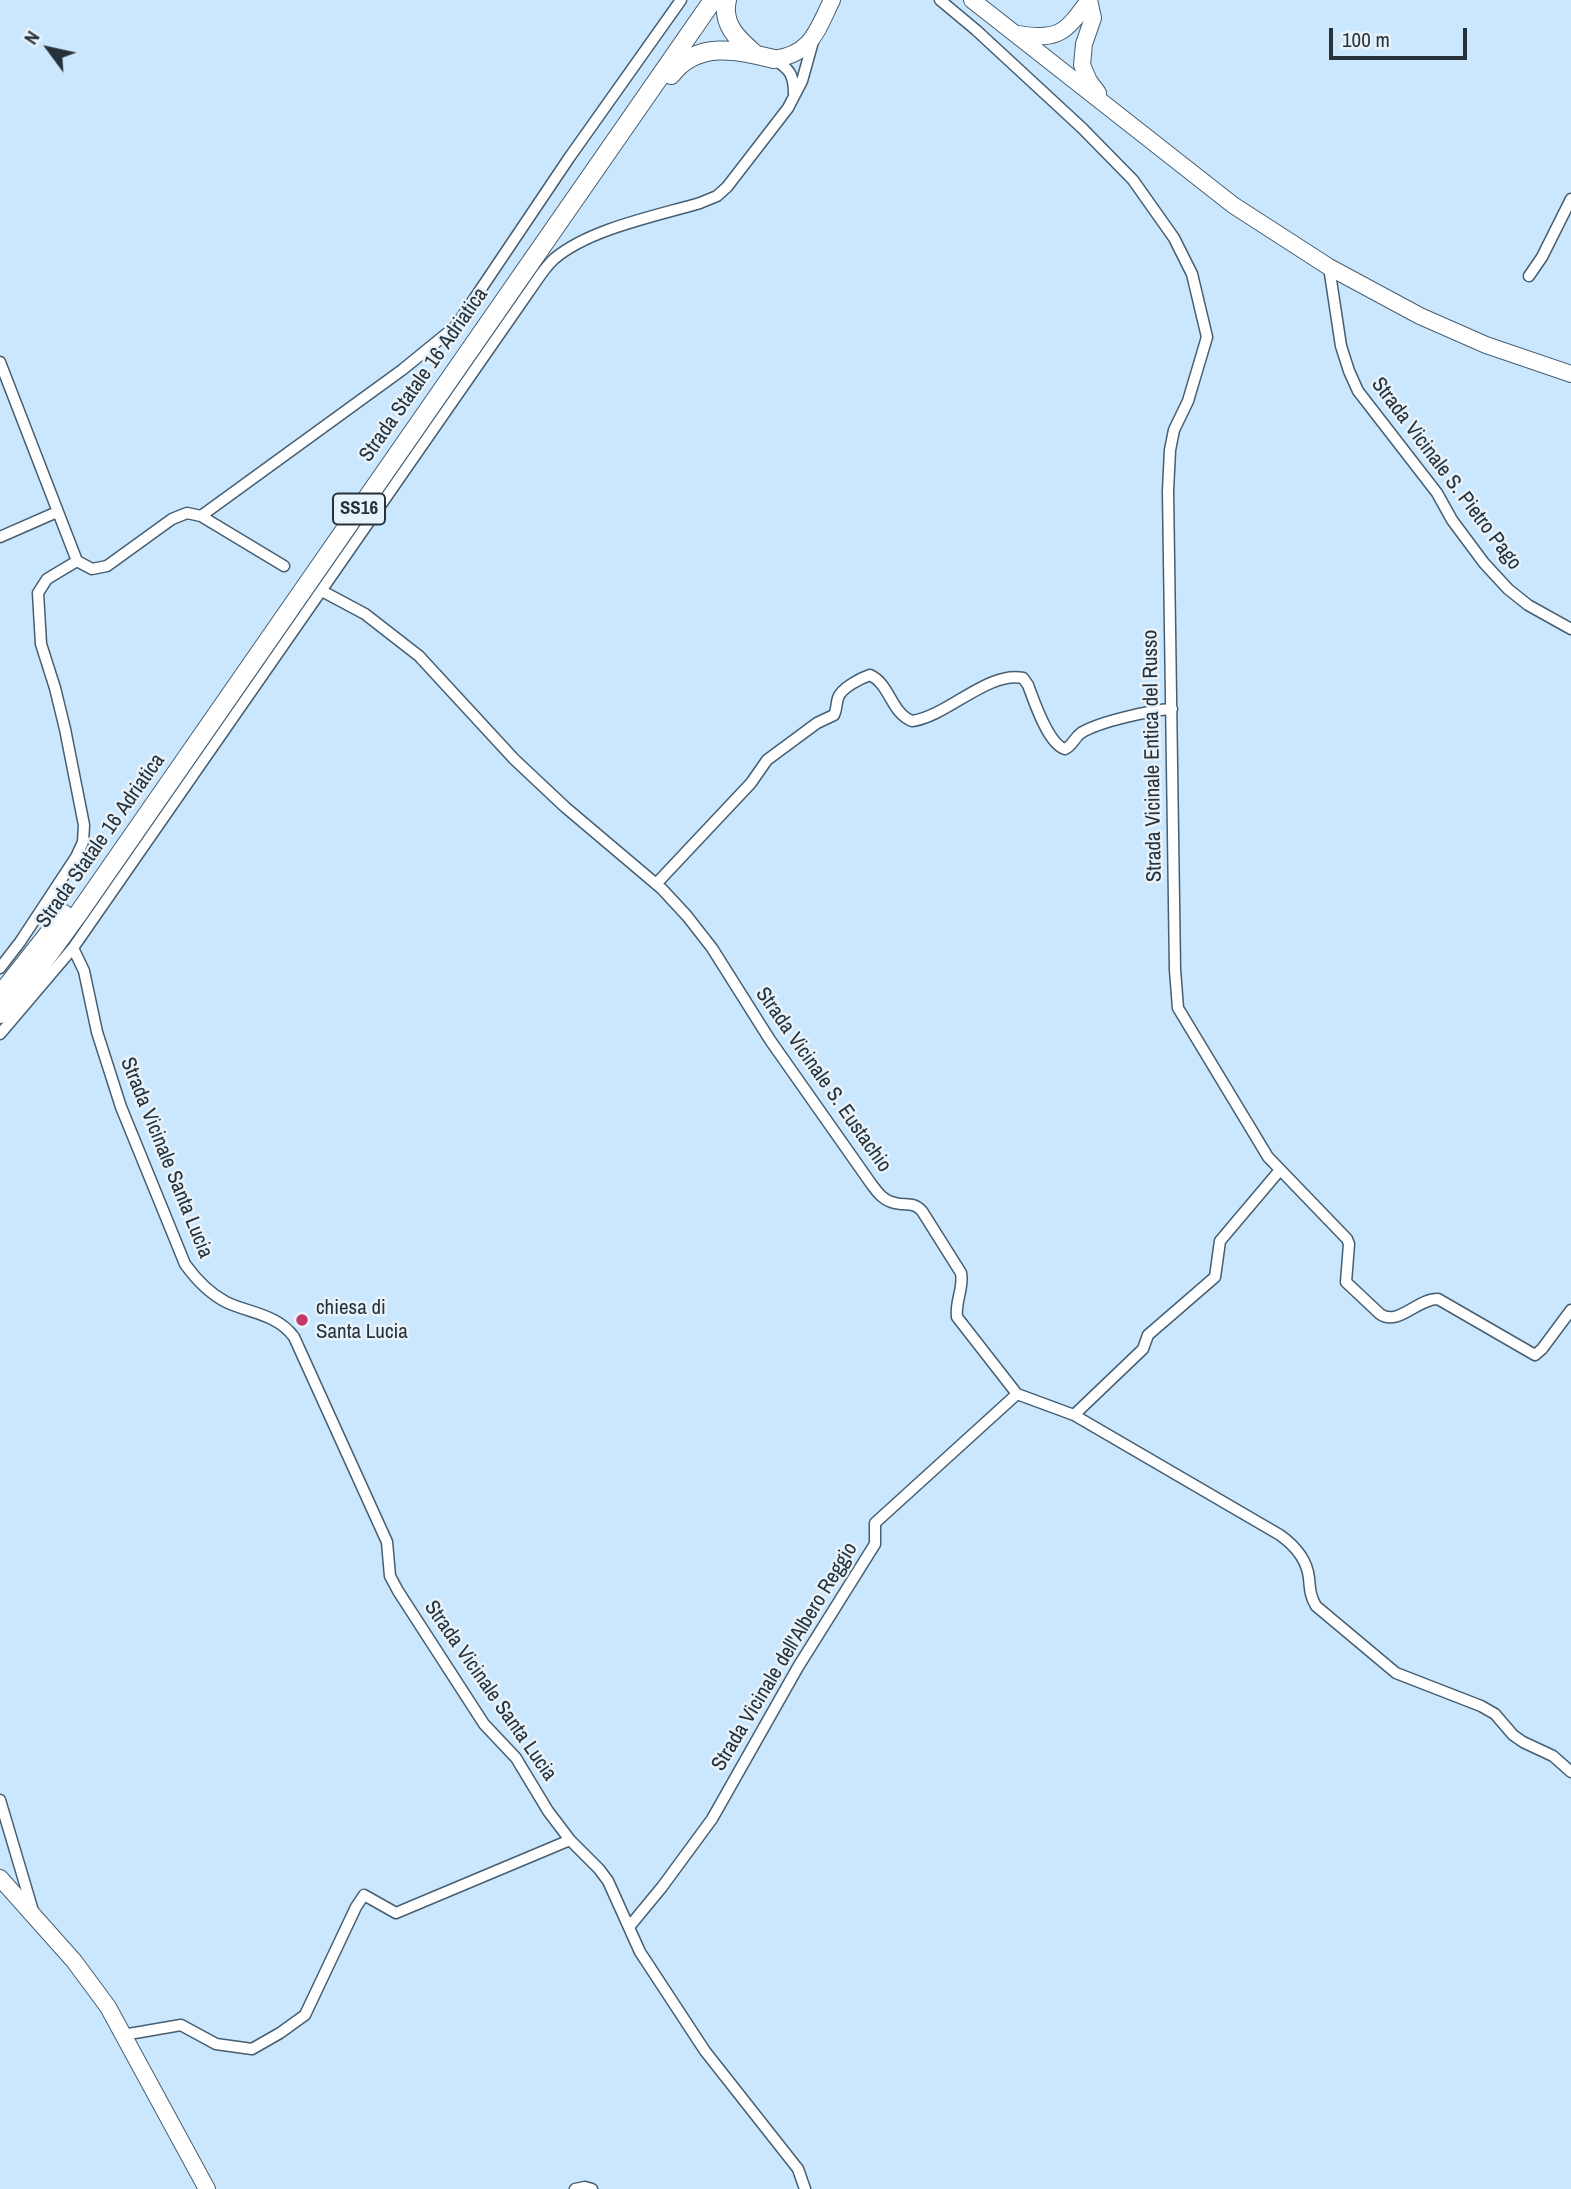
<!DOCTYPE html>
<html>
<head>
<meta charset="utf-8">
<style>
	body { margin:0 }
	#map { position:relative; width:1571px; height:2189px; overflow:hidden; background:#cbe7fd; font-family:"Archivo Narrow",sans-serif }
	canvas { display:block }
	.north { position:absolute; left:14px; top:14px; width:70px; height:70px; -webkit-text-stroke:5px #e7f2fb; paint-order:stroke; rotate:303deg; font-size:19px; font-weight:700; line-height:28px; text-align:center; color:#263139 }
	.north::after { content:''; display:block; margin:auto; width:24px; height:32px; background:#263139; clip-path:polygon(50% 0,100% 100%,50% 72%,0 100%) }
	.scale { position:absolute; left:1329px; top:28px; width:138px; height:32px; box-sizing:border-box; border:4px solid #263139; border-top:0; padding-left:9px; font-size:21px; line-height:24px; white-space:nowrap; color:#263139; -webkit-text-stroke:5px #e7f2fb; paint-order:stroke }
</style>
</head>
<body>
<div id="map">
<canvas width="1571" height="2189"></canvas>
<div class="north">N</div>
<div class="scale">100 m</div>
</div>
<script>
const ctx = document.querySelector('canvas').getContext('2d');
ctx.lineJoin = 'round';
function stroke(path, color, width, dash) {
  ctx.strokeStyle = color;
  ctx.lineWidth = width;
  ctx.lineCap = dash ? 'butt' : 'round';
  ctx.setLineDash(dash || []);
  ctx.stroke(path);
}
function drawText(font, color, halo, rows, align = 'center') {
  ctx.font = font + ' "Archivo Narrow",sans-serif';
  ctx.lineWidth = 5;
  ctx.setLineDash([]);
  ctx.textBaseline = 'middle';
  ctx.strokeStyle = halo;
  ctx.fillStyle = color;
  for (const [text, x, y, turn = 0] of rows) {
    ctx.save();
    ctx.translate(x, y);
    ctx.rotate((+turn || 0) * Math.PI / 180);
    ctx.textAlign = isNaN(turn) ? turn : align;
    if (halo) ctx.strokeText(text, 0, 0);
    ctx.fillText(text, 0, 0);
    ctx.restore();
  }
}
const minor = new Path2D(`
	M 940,0 L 976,30 L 1082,128 L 1133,180 L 1174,238 L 1192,274 L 1207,337 L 1188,401 L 1174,430 L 1170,450 L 1168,491 L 1175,970 L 1178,1008 L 1268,1157 L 1347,1239 L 1349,1244 L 1346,1282 L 1380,1314 C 1398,1327 1418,1298 1438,1299 L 1535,1355 L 1542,1349 L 1571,1310
	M 774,59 C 789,69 794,74 794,93
	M 1329,267 L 1341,346 L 1349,371 L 1358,391 L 1437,493 L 1452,520 L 1484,563 L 1508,589 L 1528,605 L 1571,629
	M 1529,276 L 1542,257 L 1571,199
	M 0,362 L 77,561 L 92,569 L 107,566 L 172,519 L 187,513 L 201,516 L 284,566
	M 201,516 L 402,370 L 456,326 L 569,158 L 681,0
	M 0,537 L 57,512
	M 322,591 L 365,614 L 419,656 L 514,759 L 565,807 L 662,889 L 687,916 L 712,948 L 770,1040 L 872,1185 C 878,1193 884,1201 895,1203 C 906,1206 913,1201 922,1211 L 961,1273 C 964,1288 955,1301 957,1317 L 1017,1394 L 1074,1415 L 1280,1535 C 1294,1545 1307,1560 1309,1578 C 1310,1589 1310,1596 1316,1606 L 1396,1673 L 1481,1706 L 1495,1714 L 1513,1735 L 1523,1742 L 1553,1756 L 1571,1772
	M 656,884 L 751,783 L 767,760 L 817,723 L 834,715 C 837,709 836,704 838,698 C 841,688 861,678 870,675 C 890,684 891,713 912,721 C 948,716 987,671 1023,678 L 1028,685 C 1034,701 1048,744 1065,749 C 1073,745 1074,738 1081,733 C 1098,722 1151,710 1172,709
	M 73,948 L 84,971 L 97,1032 L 121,1107 L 185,1264 C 195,1278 209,1293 226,1302 C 249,1313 277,1314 294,1337 L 387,1542 L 390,1576 L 398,1591 L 484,1724 L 516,1758 L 548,1811 L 570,1840 L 599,1869 L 608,1881 L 640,1952 L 705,2051 L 798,2169 L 805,2189
	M 0,968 L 20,942 L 76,857 L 83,842 L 84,825 L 65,729 L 55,688 L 41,644 L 38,593 L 47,579 L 77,561
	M 0,1034 L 73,948 L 528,293 C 536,282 544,268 554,259 C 589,229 656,216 700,203 L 717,196 L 727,187 L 788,108 L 802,81 L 814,38
	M 1074,1415 L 1143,1349 L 1148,1335 L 1215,1277 L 1220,1241 L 1280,1170
	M 0,1800 L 33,1911
	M 629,1927 L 662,1887 L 712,1819 L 798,1667 L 875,1544 L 875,1523 L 1017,1394
	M 123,2035 L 181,2025 L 216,2044 L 252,2049 L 280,2033 L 305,2015 L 356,1907 L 364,1895 L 396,1913 L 570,1840
	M 575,2189 L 585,2187 L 592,2189`);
const secondary = new Path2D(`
	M 972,0 L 1233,205 L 1329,267 L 1420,316 L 1486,345 L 1571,374
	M 1089,0 L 1093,18 L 1084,44 L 1082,65 L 1089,81 L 1098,93
	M 1018,34 C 1059,41 1066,32 1089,0
	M 774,59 C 812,54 817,30 832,0
	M 0,1878 L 74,1961 L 108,2007 L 207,2189`);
const trunk = new Path2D(`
	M 727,0 C 721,25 739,40 755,54
	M 671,75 C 697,40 738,50 774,59
	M 0,995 L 64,914
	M 0,1014 L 41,965 L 76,917 L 713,0`);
stroke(minor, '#465e71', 13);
stroke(secondary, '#465e71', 18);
stroke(trunk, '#465e71', 20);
stroke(minor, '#fff', 10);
stroke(secondary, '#fff', 16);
stroke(trunk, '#fff', 18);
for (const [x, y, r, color] of [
	[302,1320,7,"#c53867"]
]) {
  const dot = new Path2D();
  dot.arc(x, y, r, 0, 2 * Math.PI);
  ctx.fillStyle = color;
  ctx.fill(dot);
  stroke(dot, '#e7f2fb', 2.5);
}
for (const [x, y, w] of [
	[359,509,52]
]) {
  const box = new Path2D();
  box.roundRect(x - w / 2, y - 15.5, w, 31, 5);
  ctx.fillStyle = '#e7f2fb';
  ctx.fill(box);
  stroke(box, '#263139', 2);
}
drawText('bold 19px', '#263139', null, [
	["SS16",359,509]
]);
drawText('21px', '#263139', '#e7f2fb', [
	["Strada Statale 16 Adriatica",424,375,-55],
	["Strada Vicinale S. Pietro Pago",1446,474,53],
	["Strada Vicinale Entica del Russo",1153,756,-91],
	["Strada Statale 16 Adriatica",101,841,-55],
	["Strada Vicinale S. Eustachio",823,1080,55],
	["Strada Vicinale Santa Lucia",166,1158,68],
	["Strada Vicinale dell'Albero Reggio",785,1657,-59],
	["Strada Vicinale Santa Lucia",490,1691,55]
]);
drawText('21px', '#263139', '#e7f2fb', [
	["chiesa di",316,1308],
	["Santa Lucia",316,1332]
], 'left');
</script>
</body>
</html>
